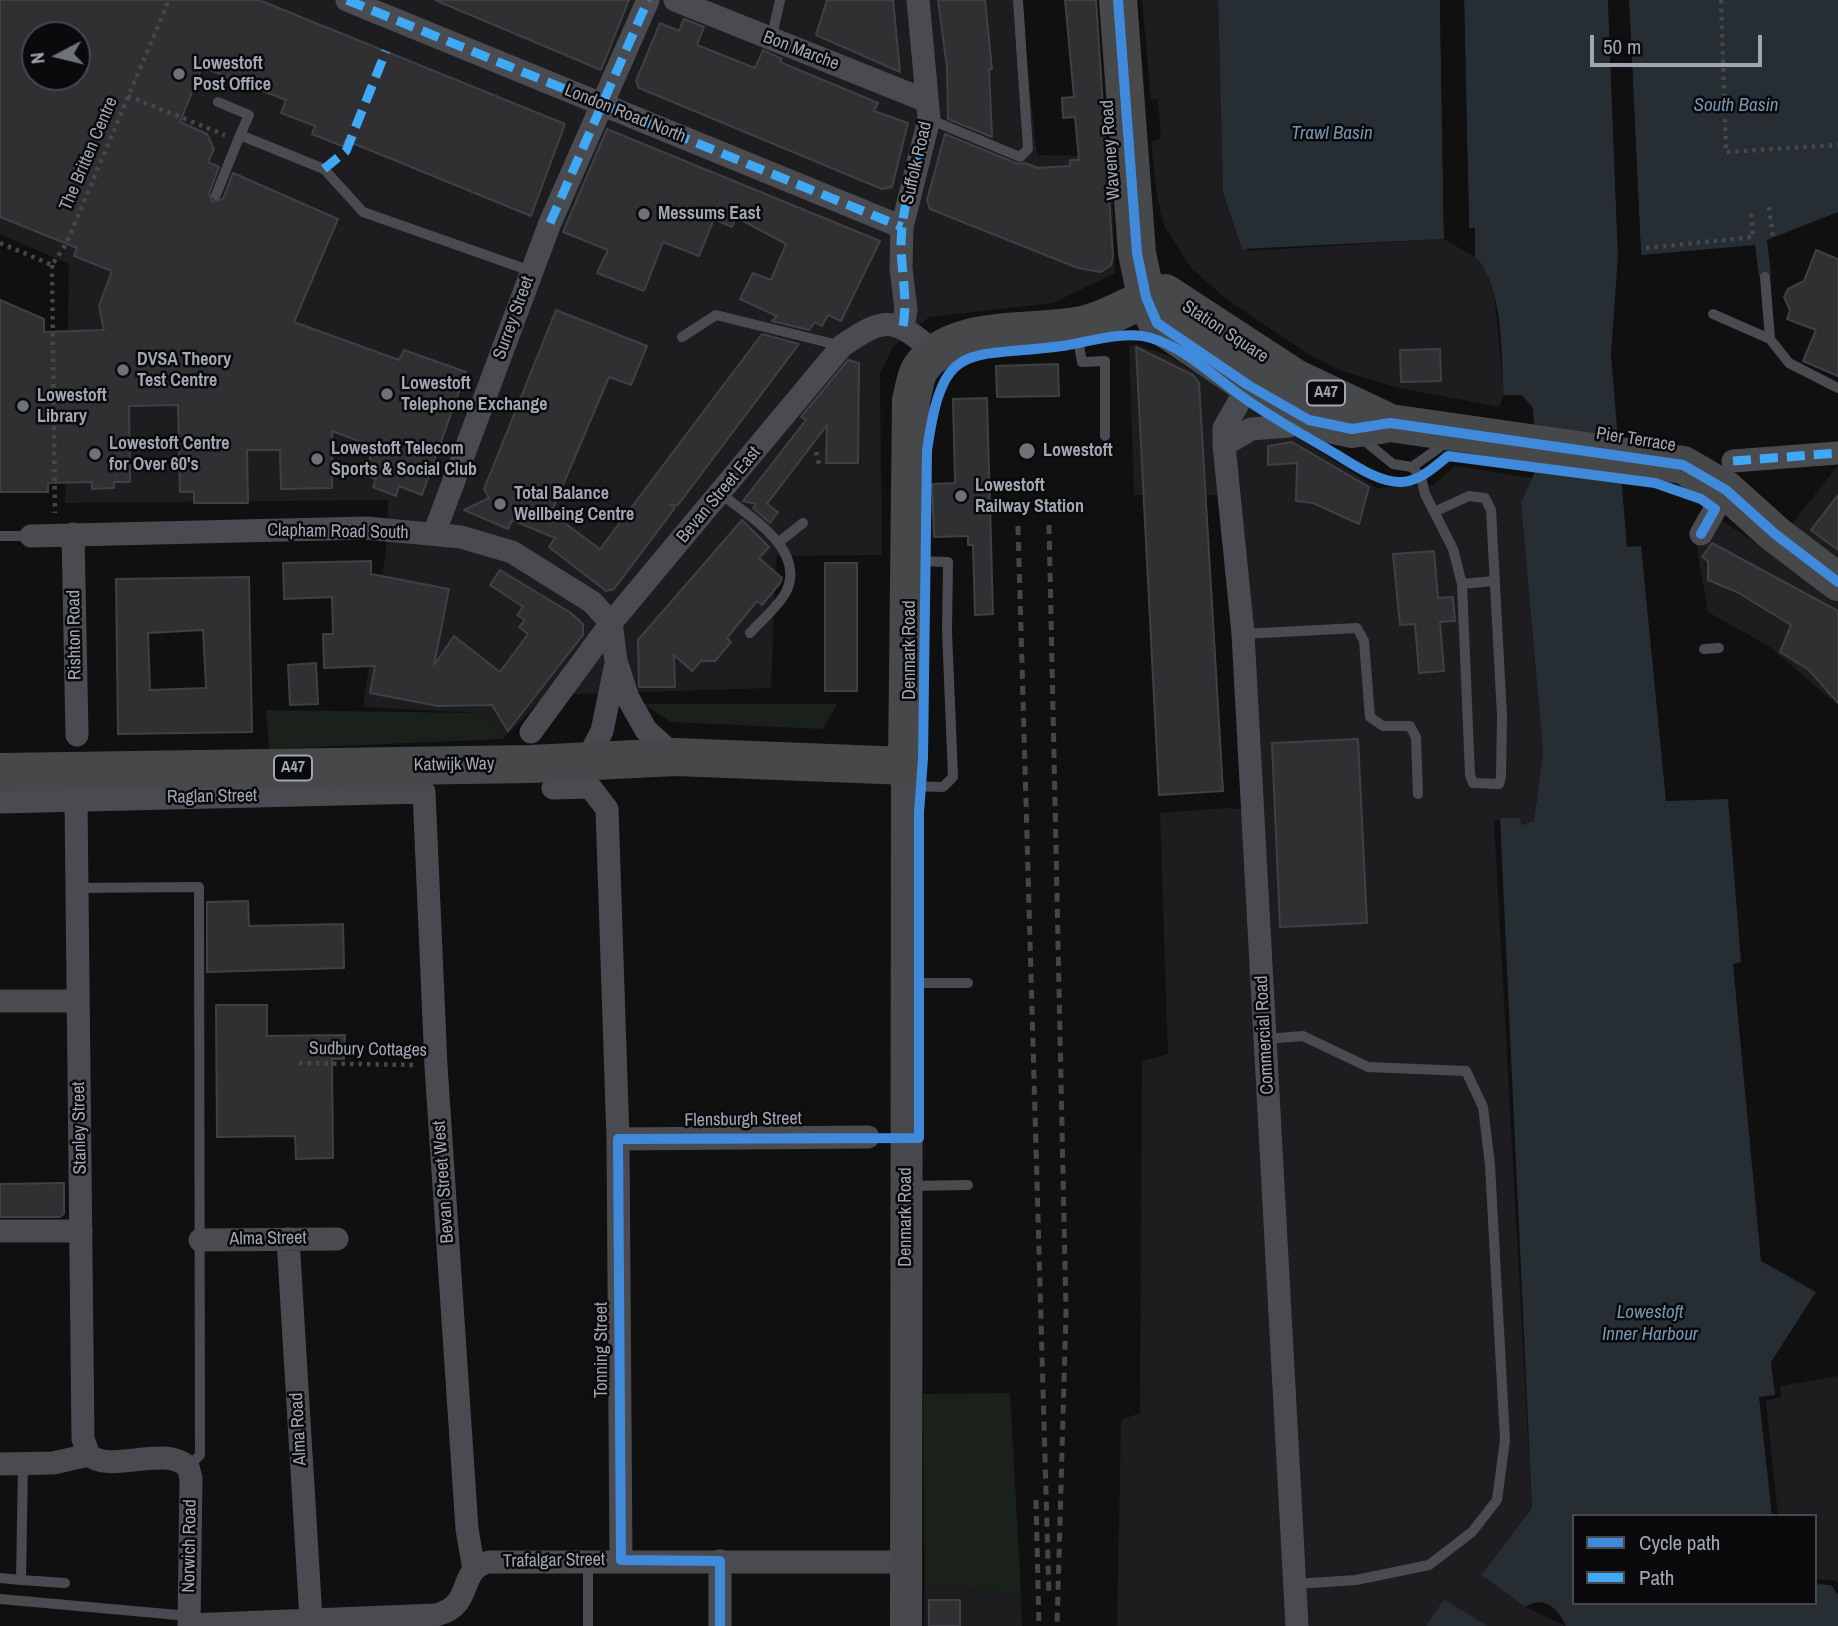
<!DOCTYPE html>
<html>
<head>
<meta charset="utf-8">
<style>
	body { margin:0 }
	#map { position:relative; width:1838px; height:1626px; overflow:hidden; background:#101010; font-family:"Archivo Narrow",sans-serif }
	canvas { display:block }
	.legend { position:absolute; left:1572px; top:1514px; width:245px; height:91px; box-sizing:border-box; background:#0a0a0c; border:2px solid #46484e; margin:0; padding:9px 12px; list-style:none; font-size:21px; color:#a0a6b2 }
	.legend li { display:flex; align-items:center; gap:14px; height:35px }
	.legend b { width:35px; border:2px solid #46484e }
	.north { position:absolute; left:21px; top:21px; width:70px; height:70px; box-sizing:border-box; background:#0a0a0c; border:2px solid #46484e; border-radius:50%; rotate:263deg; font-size:19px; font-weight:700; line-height:28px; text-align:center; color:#a0a6b2 }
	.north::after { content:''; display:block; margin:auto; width:24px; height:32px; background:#6e7279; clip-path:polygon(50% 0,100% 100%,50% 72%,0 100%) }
	.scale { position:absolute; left:1590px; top:35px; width:172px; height:32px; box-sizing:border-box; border:4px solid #a0a6b2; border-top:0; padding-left:9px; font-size:21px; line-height:24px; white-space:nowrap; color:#a0a6b2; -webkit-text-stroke:5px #0a0a0c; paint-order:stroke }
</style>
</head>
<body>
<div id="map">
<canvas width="1838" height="1626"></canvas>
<ul class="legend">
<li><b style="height:9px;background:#408adc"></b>Cycle path</li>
<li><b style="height:9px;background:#3fa9f5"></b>Path</li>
</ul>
<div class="north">N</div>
<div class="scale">50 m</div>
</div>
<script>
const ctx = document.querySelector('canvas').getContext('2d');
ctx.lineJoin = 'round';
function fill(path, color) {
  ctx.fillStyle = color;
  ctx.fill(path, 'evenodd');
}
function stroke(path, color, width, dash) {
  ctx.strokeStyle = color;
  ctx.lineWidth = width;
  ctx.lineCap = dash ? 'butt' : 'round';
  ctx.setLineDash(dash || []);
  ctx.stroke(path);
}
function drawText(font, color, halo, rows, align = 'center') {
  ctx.font = font + ' "Archivo Narrow",sans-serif';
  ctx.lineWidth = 5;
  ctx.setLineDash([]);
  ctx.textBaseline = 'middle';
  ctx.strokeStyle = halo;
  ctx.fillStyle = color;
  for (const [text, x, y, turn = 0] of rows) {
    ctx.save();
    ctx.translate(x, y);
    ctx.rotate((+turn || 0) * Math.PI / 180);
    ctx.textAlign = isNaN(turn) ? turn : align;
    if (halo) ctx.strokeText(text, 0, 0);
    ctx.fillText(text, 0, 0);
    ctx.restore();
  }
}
fill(new Path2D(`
	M 0,0 L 1020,0 L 1037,155 L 1111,156 L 1115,273 L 1053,303 L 929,317 L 893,347 L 880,373 L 882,555 L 776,556 L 771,688 L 546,695 L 503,739 L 480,713 L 363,707 L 386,551 L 388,500 L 65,503 L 69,264 L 0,234 ZM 35,35 L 77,35 L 77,77 L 35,77 Z
	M 1142,0 L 1218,0 L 1223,192 L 1248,251 L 1444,239 L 1475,257 L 1484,265 L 1494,291 L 1504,395 L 1499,407 L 1395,387 L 1336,369 L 1302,350 L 1225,298 L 1192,269 L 1164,226 L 1157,196 L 1151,142 L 1161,138 L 1158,99 L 1151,99 Z
	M 1136,344 L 1169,356 L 1377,488 L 1433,485 L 1455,466 L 1532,478 L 1521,504 L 1543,752 L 1534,821 L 1521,825 L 1518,818 L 1494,821 L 1532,1508 L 1481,1575 L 1525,1607 L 1566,1626 L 1117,1626 L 1121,1420 L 1140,1413 L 1142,1061 L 1168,1054 L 1160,813 L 1226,808 L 1263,811 L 1237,495 L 1134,495 L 1129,346 Z
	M 1838,465 L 1838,698 L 1830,699 L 1770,647 L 1708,612 L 1694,532 L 1702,508 L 1770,552 Z
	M 1838,1376 L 1838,1584 L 1835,1580 L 1815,1579 L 1815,1516 L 1778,1516 L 1766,1401 L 1781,1397 L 1780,1386 Z
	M 925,1588 L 1021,1593 L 1022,1626 L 924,1626 Z`), '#1d1d1f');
fill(new Path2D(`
	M 643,704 L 837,704 L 823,729 L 671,722 Z
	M 266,710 L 480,713 L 503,739 L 269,749 Z
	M 1010,1393 L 1021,1593 L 925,1588 L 923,1394 Z`), '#1a201a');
fill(new Path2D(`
	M 1218,0 L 1440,0 L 1444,239 L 1242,249 L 1223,192 Z
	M 1464,0 L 1608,0 L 1618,255 L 1611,354 L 1627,547 L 1641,546 L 1666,801 L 1728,799 L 1741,962 L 1733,964 L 1761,1261 L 1816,1292 L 1771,1362 L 1775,1395 L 1759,1397 L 1772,1516 L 1574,1516 L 1574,1603 L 1815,1603 L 1815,1584 L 1831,1585 L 1838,1595 L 1838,1626 L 1566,1626 C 1558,1608 1544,1595 1525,1607 L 1481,1575 L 1532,1508 L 1500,818 L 1519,818 L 1522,825 L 1534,821 L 1543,752 L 1521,503 L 1537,467 L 1533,408 L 1522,395 L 1504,395 C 1501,357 1504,284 1475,257 L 1475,228 L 1469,228 Z
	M 1629,0 L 1838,0 L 1838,212 L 1767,240 L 1771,275 L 1759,277 L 1755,245 L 1641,255 Z
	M 1444,1599 L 1487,1626 L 1426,1626 Z`), '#262d33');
fill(new Path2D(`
	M 1440,0 L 1444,0 L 1447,240 L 1444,239 Z
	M 1460,0 L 1464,0 L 1469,228 L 1475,228 L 1475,257 L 1472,255 L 1472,232 L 1465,228 Z
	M 1608,0 L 1612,0 L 1621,255 L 1618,255 Z
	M 1625,0 L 1629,0 L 1641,255 L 1637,255 Z`), '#101010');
const building = new Path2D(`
	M 0,0 L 259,0 L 565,124 L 531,216 L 345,140 L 342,146 L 312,134 L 315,126 L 281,113 L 286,100 L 202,67 L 180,122 L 207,134 L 214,149 L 208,162 L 219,167 L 209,193 L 212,202 L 223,199 L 233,173 L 338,219 L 294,322 L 399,360 L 404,350 L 466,372 L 422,495 L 399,486 L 396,496 L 373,487 L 376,479 L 364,475 L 374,447 L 332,431 L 332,488 L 281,489 L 280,450 L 247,450 L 248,503 L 194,503 L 194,492 L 180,492 L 178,405 L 129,406 L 130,482 L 114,482 L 114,488 L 92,489 L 92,482 L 48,483 L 48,492 L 0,492 L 0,300 L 44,319 L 44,332 L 104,330 L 99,306 L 112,271 L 74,256 L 77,248 L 0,217 ZM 35,35 L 77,35 L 77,77 L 35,77 Z
	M 435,0 L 629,0 L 601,70 Z
	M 827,0 L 893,0 L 900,72 L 816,35 Z
	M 938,0 L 985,0 L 992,69 L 989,69 L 992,137 L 948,119 L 947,68 Z
	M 1065,0 L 1096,0 L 1113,257 L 1111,265 L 1101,272 L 1078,268 L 930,209 L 927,200 L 945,134 L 1018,164 L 1025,163 L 1038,168 L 1070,166 L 1070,160 L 1079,160 L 1075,117 L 1063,118 L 1062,98 L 1074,97 Z
	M 684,19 L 704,27 L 697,45 L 755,68 L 763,50 L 782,59 L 780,62 L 878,103 L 874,111 L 908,123 L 892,187 L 882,189 L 639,88 L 636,81 L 660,23 L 679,31 Z
	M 607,129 L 880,241 L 841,321 L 828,315 L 822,326 L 815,322 L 809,330 L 772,321 L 777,316 L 740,299 L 753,273 L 771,280 L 786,244 L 736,217 L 732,227 L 714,219 L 699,256 L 663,242 L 644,291 L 597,273 L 608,250 L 563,232 Z
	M 1816,250 L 1838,259 L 1838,376 L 1803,361 L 1816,330 L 1787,319 L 1790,310 L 1784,297 L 1788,289 L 1804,281 Z
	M 556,310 L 647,346 L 631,385 L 609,377 L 551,513 L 600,549 L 762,334 L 799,344 L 678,505 L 671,505 L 675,508 L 614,589 L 606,591 L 549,547 L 555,538 L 512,520 L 508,529 L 464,510 L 489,498 L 484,489 Z
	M 1136,347 L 1193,375 L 1199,383 L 1223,791 L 1159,795 Z
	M 1440,349 L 1441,381 L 1401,382 L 1400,350 Z
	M 848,360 L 859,363 L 858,463 L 826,463 L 827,425 L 767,504 L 778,512 L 770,523 L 753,508 L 756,504 L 743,501 L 806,420 L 801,417 Z
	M 1058,364 L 1059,396 L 997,397 L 996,366 Z
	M 987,398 L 993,614 L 975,615 L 973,545 L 968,545 L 968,536 L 934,537 L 932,484 L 955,483 L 953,399 Z
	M 1292,442 L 1369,487 L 1359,524 L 1313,503 L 1296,501 L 1297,463 L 1268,465 L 1268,446 Z
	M 1838,495 L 1838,550 L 1811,530 Z
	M 742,520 L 769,547 L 759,558 L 782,578 L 780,583 L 762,605 L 757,601 L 727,638 L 731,642 L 715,661 L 701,661 L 692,671 L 674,655 L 675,687 L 639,687 L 638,640 Z
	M 1712,543 L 1838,611 L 1838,703 L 1809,670 L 1780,652 L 1791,625 L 1737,592 L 1708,580 L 1708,561 L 1702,557 Z
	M 1434,551 L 1438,598 L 1453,597 L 1455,621 L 1440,622 L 1444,671 L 1419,673 L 1415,624 L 1400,625 L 1393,554 Z
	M 371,561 L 371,574 L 449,589 L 434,665 L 454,636 L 500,672 L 528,634 L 519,627 L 525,620 L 517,615 L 523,607 L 490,585 L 500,570 L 571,613 L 583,624 L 583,635 L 508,731 L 492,705 L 438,706 L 370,693 L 375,666 L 324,668 L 323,634 L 333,634 L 332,597 L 284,599 L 283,563 Z
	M 825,563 L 857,563 L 857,691 L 825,691 Z
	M 249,577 L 252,732 L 118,734 L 116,579 ZM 203,630 L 206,688 L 150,690 L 148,633 Z
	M 316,663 L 318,704 L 290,705 L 288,665 Z
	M 1358,739 L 1367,923 L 1280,927 L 1272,743 Z
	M 248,901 L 249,926 L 343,924 L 344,968 L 207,972 L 207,902 Z
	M 216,1005 L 267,1005 L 267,1036 L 345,1035 L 344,1059 L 332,1059 L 333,1158 L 296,1159 L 295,1136 L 217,1137 Z
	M 64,1183 L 64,1214 L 60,1217 L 0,1217 L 0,1184 Z
	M 929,1600 L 960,1600 L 960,1626 L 929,1626 Z`);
fill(building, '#303033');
stroke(building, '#3e4044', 2);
stroke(new Path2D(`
	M 1721,0 L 1726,152 L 1838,145
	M 128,96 L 225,135
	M 1769,207 L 1773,238
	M 0,243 L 52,265 L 66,244 L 169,0
	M 1646,248 L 1753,237 L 1751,212
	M 52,265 L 55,513
	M 816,452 L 820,468
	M 299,1063 L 414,1065`), '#46474b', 4.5, [3.5, 5]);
stroke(new Path2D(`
	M 771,40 L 780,0
	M 218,102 L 249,115 L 240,135
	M 929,119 L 1020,157 L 1028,149 L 1018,0
	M 216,195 L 240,135 L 324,169 L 363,212 L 531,271
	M 1765,277 L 1770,339
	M 1713,314 L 1770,339 L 1789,363 L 1838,388
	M 1077,334 L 1082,362 L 1105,361 L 1105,436
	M 682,337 L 716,315 L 842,346
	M 1360,437 L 1393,464 L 1412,467 L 1447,442
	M 1412,467 L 1421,477 L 1425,494 L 1453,549 L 1462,584 L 1470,775 L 1473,783 L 1499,784 L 1501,777 L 1502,716 L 1491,510 L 1485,498 L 1469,496 L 1434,512
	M 720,493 C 748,516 807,549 786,592 C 778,607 761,621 750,633
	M 0,536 L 31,536
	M 779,542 L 803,523
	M 1462,584 L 1494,581
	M 1243,634 L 1357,628 L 1364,641 L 1370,717 L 1383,726 L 1410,726 L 1416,737 L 1418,794
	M 1704,649 L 1719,648
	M 909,786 L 943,787 L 953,777 L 947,631 L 948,562 L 917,561
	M 75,888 L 199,887 L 200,1455 L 188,1467
	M 909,983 L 968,983
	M 1265,1039 L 1303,1036 L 1368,1067 L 1466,1071 L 1483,1107 L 1490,1165 L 1505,1440 L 1497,1500 L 1472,1532 L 1429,1565 L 1356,1580 L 1295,1584
	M 908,1186 L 968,1185
	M 588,1562 L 588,1626
	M 0,1578 L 21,1580 L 23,1463
	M 21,1580 L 65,1583
	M 0,1599 L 189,1616`), '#4a4b50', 10);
stroke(new Path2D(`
	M 347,0 L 902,227
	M 675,0 L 927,101
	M 903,326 L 906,310 L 901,268 L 902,227 L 929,119 L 918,0
	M 1254,376 L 1224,428 L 1224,445 L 1243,634 L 1297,1626
	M 1224,445 L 1251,429 L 1289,426 L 1309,420
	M 1733,461 L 1838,453
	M 73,534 L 77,735
	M 434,534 L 550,223 L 648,0
	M 1701,534 L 1726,490
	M 31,536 L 366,528 L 461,537 L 512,552 L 592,602 L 611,623 L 616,661 L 628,698 L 646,730 L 676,757
	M 531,732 L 611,623 L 842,346 C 888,314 895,319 936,353
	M 586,762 L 602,731 L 615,668
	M 553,788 L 590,787 L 607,809 L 618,1139 L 621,1560
	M 76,800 L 83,1439 L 89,1455
	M 0,802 L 424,792 L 436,1066 L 467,1529 L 474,1570
	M 0,1001 L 78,1001
	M 618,1139 L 868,1137
	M 0,1231 L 81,1231
	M 288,1239 L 311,1619
	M 200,1240 L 337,1239
	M 89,1455 C 110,1474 165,1444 188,1467 L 191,1478 L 189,1626
	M 0,1464 L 53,1463 L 89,1455
	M 720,1561 L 720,1626
	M 189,1625 L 436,1615 C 476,1605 456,1569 489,1562 L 906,1562`), '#4a4b50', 23);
stroke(new Path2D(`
	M 906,1626 L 907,766`), '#48494d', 32);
stroke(new Path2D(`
	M 1118,0 L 1137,253 L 1146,297 L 1157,323 L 1248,385 L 1309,420 L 1352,429 L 1381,425
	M 0,772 L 531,764 L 676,757 L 907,766 L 911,400 C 914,390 915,377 920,369 C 951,323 1028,335 1076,326 C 1108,321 1134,300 1165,293 L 1295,378 L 1390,423 L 1683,465 L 1726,490 L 1775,534 L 1838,582`), '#47484a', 38);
stroke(new Path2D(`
	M 1049,525 L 1066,1312 L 1057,1626
	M 1018,526 L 1049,1596
	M 1036,1500 L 1039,1626`), '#454649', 5, [9, 7]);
stroke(new Path2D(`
	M 347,0 L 902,227
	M 324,169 L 346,151 L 386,51
	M 550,223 L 648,0
	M 903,326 C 909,294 898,261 902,228 C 905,195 919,161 928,129
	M 1733,461 L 1838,453`), '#3fa9f5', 9, [18, 9]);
stroke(new Path2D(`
	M 1118,0 L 1137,253 L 1146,297 L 1157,323 L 1248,385 L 1309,420 L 1352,429 L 1390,423 L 1683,465 L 1726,490 L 1775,534 L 1838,582
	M 720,1626 L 720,1561 L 621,1560 L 618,1139 L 919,1138 L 919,813 L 923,758 L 927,451 C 943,337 965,359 1062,346 C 1088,342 1125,330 1151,338 C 1185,348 1212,375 1240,395 C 1271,418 1306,436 1339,456 C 1357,467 1381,483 1402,482 C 1420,481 1434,467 1448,456 L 1655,483 L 1701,499 L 1715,509 L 1701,534`), '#408adc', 10);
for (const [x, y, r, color] of [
	[179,74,7,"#6e7279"],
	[644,214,7,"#6e7279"],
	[123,370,7,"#6e7279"],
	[387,394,7,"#6e7279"],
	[23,406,7,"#6e7279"],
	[1027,451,9,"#6e7279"],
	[95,454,7,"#6e7279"],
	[317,459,7,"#6e7279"],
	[961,496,7,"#6e7279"],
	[500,504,7,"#6e7279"]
]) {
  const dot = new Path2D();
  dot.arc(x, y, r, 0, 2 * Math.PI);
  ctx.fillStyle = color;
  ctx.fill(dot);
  stroke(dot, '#0a0a0c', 2.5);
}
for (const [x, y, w] of [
	[1326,393,38],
	[293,768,38]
]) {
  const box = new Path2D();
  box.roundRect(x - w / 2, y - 12.5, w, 25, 5);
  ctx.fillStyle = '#0a0a0c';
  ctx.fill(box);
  stroke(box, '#a0a6b2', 2);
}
drawText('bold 16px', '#a0a6b2', null, [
	["A47",1326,393],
	["A47",293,768]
]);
drawText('18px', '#a0a6b2', '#0a0a0c', [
	["Bon Marche",801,51,21],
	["London Road North",625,114,22],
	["Waveney Road",1111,150,-94],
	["The Britten Centre",89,154,-67],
	["Suffolk Road",917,163,-77],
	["Surrey Street",514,318,-70],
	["Station Square",1225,332,33],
	["Pier Terrace",1636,440,9],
	["Bevan Street East",719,495,-50],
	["Clapham Road South",338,532,1],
	["Rishton Road",75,635,-91],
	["Denmark Road",910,650,-90],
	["Katwijk Way",454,765,-1],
	["Raglan Street",212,797,-1],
	["Commercial Road",1265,1035,-93],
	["Sudbury Cottages",368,1050,1],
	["Flensburgh Street",743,1120,-1],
	["Stanley Street",80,1128,-91],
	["Bevan Street West",444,1182,-94],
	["Denmark Road",906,1217,-90],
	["Alma Street",268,1239,-1],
	["Tonning Street",602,1350,-90],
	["Alma Road",299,1429,-93],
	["Norwich Road",190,1546,-89],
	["Trafalgar Street",554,1561,-1]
]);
drawText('bold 18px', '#a0a6b2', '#0a0a0c', [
	["Lowestoft",193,64],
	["Post Office",193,85],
	["Messums East",658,214],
	["DVSA Theory",137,360],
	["Test Centre",137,381],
	["Lowestoft",401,384],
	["Telephone Exchange",401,405],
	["Lowestoft",37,396],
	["Library",37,417],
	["Lowestoft Centre",109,444],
	["for Over 60's",109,465],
	["Lowestoft Telecom",331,449],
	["Sports & Social Club",331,470],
	["Lowestoft",1043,451],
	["Lowestoft",975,486],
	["Railway Station",975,507],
	["Total Balance",514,494],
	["Wellbeing Centre",514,515]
], 'left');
drawText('italic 19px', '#7495af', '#0a0a0c', [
	["South Basin",1736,106],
	["Trawl Basin",1332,134],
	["Lowestoft",1650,1313],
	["Inner Harbour",1650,1335]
]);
</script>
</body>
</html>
